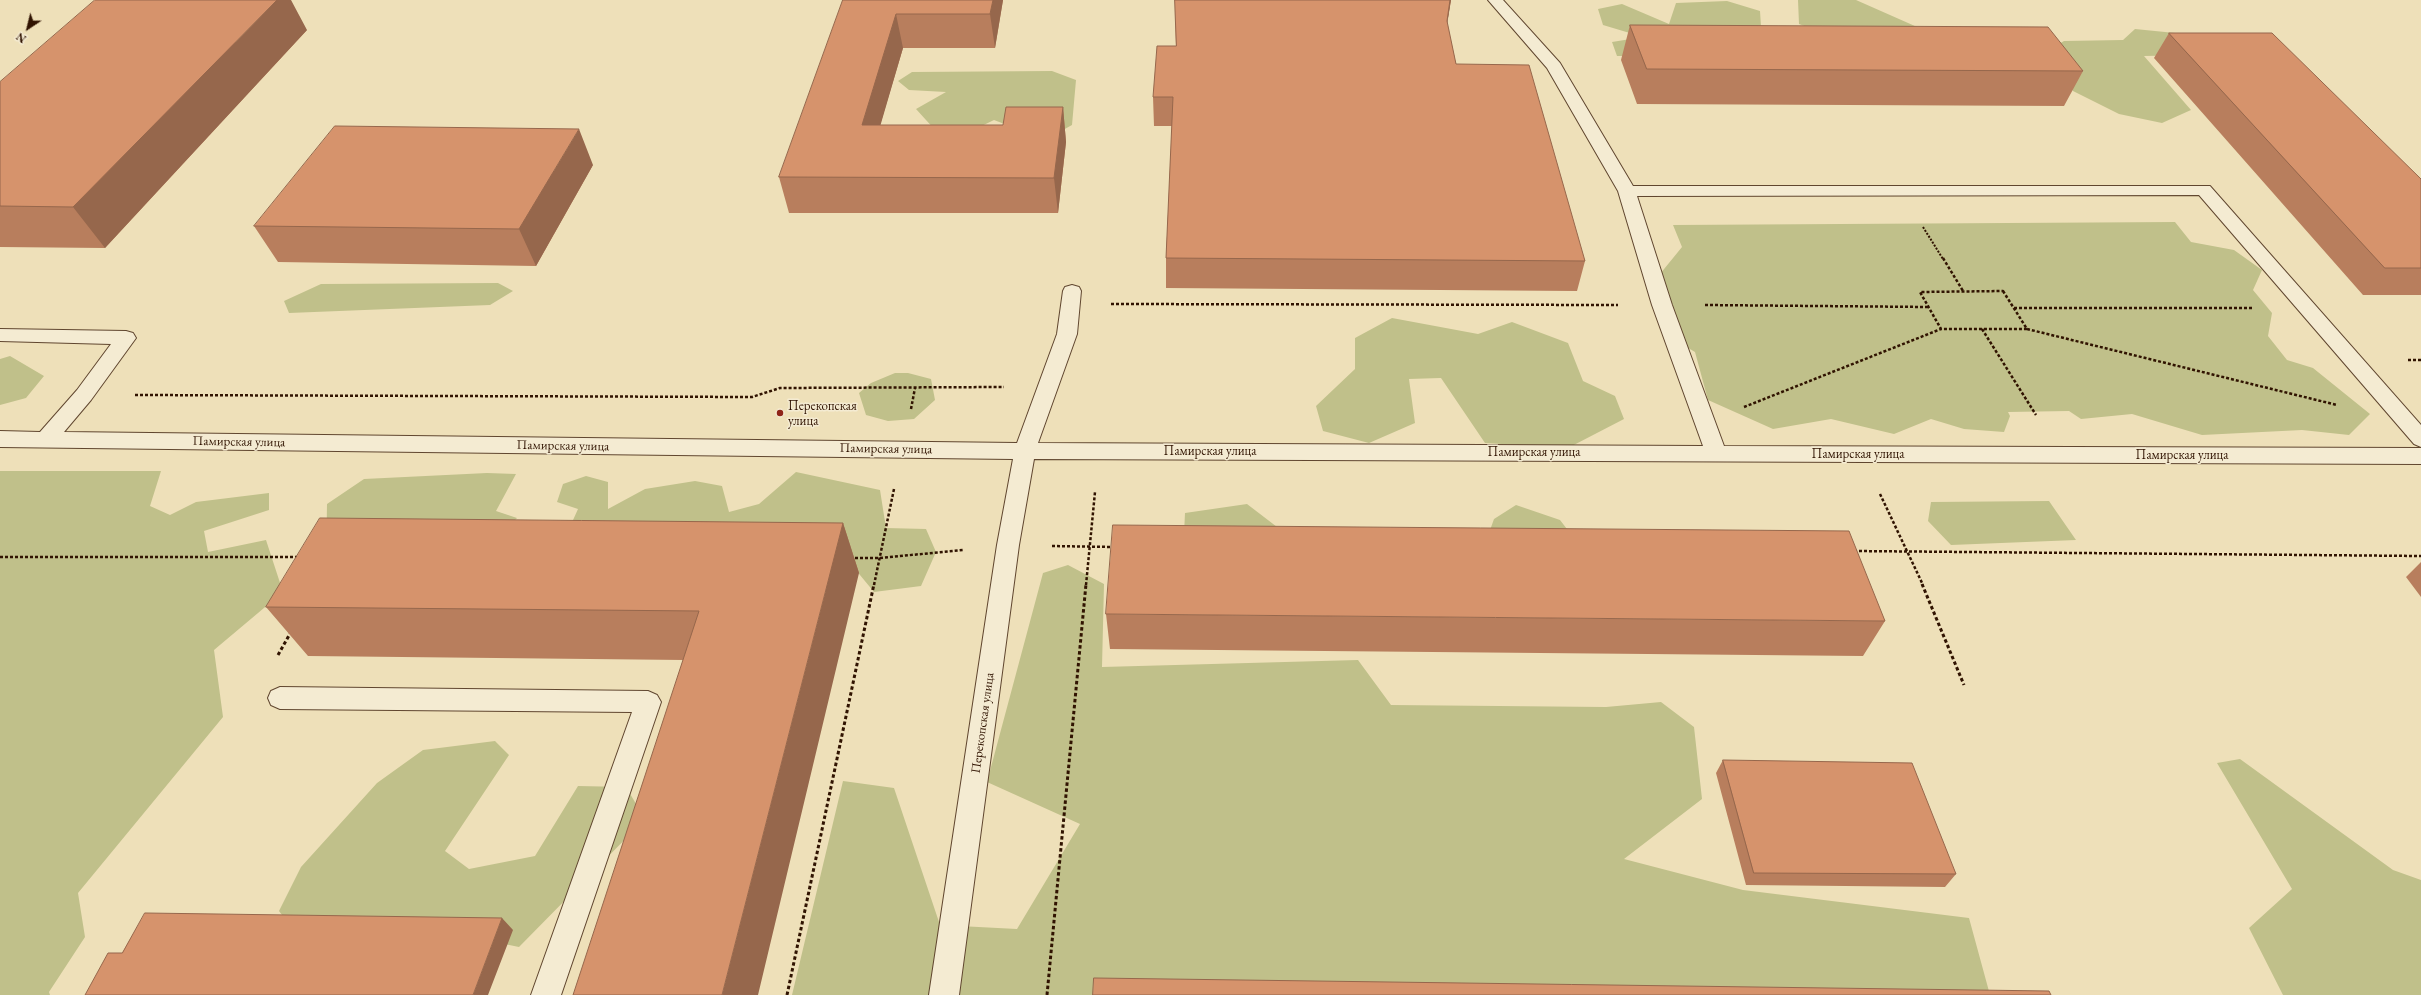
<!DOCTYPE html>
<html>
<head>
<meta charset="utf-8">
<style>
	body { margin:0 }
	#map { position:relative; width:2421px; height:995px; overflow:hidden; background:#eee0b9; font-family:"EB Garamond",serif }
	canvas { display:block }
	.north { position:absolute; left:8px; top:8px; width:40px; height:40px; -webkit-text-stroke:3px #f4ebd2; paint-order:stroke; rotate:215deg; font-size:11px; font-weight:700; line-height:16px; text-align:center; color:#301301 }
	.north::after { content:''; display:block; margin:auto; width:14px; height:18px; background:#301301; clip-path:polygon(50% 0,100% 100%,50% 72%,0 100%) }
</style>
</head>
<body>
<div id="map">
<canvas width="2421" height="995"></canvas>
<div class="north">N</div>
</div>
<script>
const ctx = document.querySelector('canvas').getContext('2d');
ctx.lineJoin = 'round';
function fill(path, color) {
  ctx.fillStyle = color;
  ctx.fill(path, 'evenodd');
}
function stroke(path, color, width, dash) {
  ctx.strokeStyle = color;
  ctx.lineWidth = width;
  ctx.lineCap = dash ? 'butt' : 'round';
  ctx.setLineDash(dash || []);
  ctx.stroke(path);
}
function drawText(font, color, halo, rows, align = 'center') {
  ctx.font = font + ' "EB Garamond",serif';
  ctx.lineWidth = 3;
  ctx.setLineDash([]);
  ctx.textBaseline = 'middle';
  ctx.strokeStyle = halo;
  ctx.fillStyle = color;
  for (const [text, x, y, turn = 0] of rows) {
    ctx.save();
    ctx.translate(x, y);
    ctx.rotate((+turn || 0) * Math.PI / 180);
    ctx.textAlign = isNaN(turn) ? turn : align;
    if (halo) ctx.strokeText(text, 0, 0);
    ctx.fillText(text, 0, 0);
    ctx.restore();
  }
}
fill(new Path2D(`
	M 1798,0 L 1856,0 L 1933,34 L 1836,38 L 1799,24 Z
	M 1727,1 L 1760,11 L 1761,27 L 1659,56 L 1617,56 L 1612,42 L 1643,37 L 1603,25 L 1598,9 L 1622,4 L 1669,24 L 1676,3 Z
	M 2135,29 L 2175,33 L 2206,45 L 2195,55 L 2144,56 L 2191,110 L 2162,123 L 2119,114 L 2073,91 L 2045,52 L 2064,41 L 2123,40 Z
	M 1052,71 L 1076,80 L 1072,125 L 1054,135 L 1020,130 L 994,120 L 963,135 L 936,131 L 916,109 L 946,92 L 909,90 L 898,81 L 912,72 Z
	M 2175,222 L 2191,242 L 2234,250 L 2262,270 L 2253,290 L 2272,313 L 2268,336 L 2287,360 L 2313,368 L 2370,414 L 2349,435 L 2302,430 L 2202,435 L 2132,414 L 2081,419 L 2069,411 L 2008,412 L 2010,416 L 2004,432 L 1964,429 L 1931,419 L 1894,434 L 1831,419 L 1773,429 L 1708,400 L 1695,352 L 1663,333 L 1660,274 L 1682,247 L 1673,225 Z
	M 498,283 L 513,291 L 490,305 L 289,313 L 284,301 L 321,284 Z
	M 1392,318 L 1478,334 L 1512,322 L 1568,343 L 1583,381 L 1615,396 L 1624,419 L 1568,448 L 1485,443 L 1441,378 L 1409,379 L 1415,423 L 1369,443 L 1323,431 L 1316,406 L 1355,369 L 1355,338 Z
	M 10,356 L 44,376 L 26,398 L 0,405 L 0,359 Z
	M 895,373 L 908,373 L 931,379 L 935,400 L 914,419 L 888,421 L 866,415 L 859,393 L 871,383 Z
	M 0,471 L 161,471 L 150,506 L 170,515 L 196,502 L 269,493 L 269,510 L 204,531 L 208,552 L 266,540 L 283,592 L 214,650 L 223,717 L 78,893 L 85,937 L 49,992 L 50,995 L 0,995 Z
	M 796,472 L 880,490 L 886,528 L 926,529 L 936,552 L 921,586 L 874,592 L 855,569 L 569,529 L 578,509 L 557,502 L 563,484 L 586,476 L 608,482 L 608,509 L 645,489 L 695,481 L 722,486 L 729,512 L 759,504 Z
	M 487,473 L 516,474 L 496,511 L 517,518 L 479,559 L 326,571 L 327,504 L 364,479 Z
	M 2049,501 L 2076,540 L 1951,545 L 1928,521 L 1931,502 Z
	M 1247,504 L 1281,530 L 1182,576 L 1185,513 Z
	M 1516,505 L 1560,520 L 1587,555 L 1480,558 L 1494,519 Z
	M 1068,565 L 1104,584 L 1102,667 L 1358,660 L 1391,705 L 1606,707 L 1661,702 L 1694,727 L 1702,799 L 1624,859 L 1743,890 L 1969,918 L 1990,995 L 792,995 L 843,781 L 894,788 L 940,925 L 1017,929 L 1080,824 L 987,782 L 1043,573 Z
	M 495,741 L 509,755 L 445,851 L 469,869 L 535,856 L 578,786 L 626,787 L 645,819 L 519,947 L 480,939 L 317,961 L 279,911 L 301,867 L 377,783 L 423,750 Z
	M 2240,759 L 2393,870 L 2421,880 L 2421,995 L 2283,995 L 2249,928 L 2292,889 L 2217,763 Z`), '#c0c08a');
const minor = new Path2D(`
	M 1488,0 L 1503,0 L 1560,63 L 1633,186 L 2210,186 L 2421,425 L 2421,447 L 2414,444 L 2199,195 L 1637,196 L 1672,305 L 1724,446 L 2421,448 L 2421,464 L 1034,459 L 1019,545 L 959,995 L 929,995 L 997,545 L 1013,459 L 0,447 L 0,431 L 40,432 L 77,390 L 111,344 L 0,341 L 0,329 L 126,331 L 133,333 L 136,338 L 91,400 L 64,432 L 1017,443 L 1057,334 L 1063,291 L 1065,287 L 1072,285 L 1079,287 L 1081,291 L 1077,334 L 1038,443 L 1703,446 L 1652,305 L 1618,191 L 1547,68 Z
	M 280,687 L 648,691 L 657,695 L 661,702 L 561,995 L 531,995 L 632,712 L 280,709 L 271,705 L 268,698 L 271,691 Z`);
stroke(minor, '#60462f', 2);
stroke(new Path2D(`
	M 1923,227 L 1943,259`), '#301301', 2, [2, 1.5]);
stroke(new Path2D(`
	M 1943,258 L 1963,291
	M 2003,291 L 2027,329 L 1941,329 L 1920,292 Z
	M 1111,304 L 1618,305
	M 1705,305 L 1928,307
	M 2014,308 L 2253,308
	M 1982,329 L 2036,415
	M 2027,329 L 2337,405
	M 2408,360 L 2421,360
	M 135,395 L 752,397 L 780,388 L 1004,387
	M 1744,407 L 1941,329
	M 911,409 L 915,388
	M 1880,494 L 1923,585
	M 1052,546 L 1113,547
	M 1854,551 L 2421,556
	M 0,557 L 297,557
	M 850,558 L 880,558 L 963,550
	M 874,585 L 894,489
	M 1086,585 L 1095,492`), '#301301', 2.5, [3, 2]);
stroke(new Path2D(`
	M 1922,584 L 1964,685
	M 278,655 L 291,632
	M 787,995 L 874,584
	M 1047,995 L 1086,584`), '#301301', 3, [3.5, 2.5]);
fill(minor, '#f4ebd2');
fill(new Path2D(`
	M 843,0 L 1003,0 L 995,48 L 903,48 L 880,125 L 1003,125 L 1063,107 L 1066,142 L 1058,213 L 789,213 L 779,177 Z
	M 1175,0 L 1451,0 L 1447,23 L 1456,64 L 1585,261 L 1577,291 L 1166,288 L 1166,258 L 1172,126 L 1154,126 L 1153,97 L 1176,46 Z
	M 1630,25 L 2083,71 L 2064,106 L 1637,104 L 1621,60 Z
	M 307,30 L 105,248 L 0,247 L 0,82 Z
	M 2169,33 L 2421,179 L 2421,295 L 2363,295 L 2154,58 Z
	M 593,165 L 536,266 L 278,262 L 254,226 Z
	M 843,523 L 859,573 L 684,660 L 308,656 L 266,607 Z
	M 2421,562 L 2421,597 L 2406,577 Z
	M 1106,614 L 1885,621 L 1863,656 L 1110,649 Z
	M 1723,760 L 1956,874 L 1945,887 L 1746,885 L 1716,773 Z`), '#b87e5d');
fill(new Path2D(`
	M 277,0 L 291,0 L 307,30 L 105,248 L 73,207 Z
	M 993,0 L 1003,0 L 995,48 L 990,14 Z
	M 1450,0 L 1451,0 L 1443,50 Z
	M 896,14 L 903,48 L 870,161 L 862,125 Z
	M 1063,107 L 1066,142 L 1058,213 L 1054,178 Z
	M 579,129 L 593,165 L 536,266 L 519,229 Z
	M 843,523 L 859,573 L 758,995 L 722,995 Z
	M 502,918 L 513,930 L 488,995 L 473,995 Z`), '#96674c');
const building = new Path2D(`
	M 95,0 L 277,0 L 73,207 L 0,206 L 0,82 Z
	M 843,0 L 993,0 L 990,14 L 896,14 L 862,125 L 1003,125 L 1006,107 L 1063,107 L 1054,178 L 779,177 Z
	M 1175,0 L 1450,0 L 1447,21 L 1456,64 L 1529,65 L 1585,261 L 1166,258 L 1173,97 L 1153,97 L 1157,46 L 1176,46 Z
	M 1630,25 L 2048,27 L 2083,71 L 1647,69 Z
	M 2169,33 L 2272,33 L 2421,179 L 2421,268 L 2385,268 Z
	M 335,126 L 579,129 L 519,229 L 254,226 Z
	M 320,518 L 843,523 L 722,995 L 573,995 L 699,611 L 266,607 Z
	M 1113,525 L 1849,531 L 1885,621 L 1106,614 Z
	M 1723,760 L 1912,763 L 1956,874 L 1754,873 Z
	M 145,913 L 502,918 L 473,995 L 85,995 L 108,953 L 122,953 Z
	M 1094,978 L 2049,991 L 2051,995 L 1093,995 Z`);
fill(building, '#d6936c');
stroke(building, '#96674c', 1);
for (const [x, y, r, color] of [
	[780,413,4,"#8f2418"]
]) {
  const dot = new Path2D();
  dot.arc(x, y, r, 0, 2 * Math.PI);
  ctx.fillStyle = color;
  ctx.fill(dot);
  stroke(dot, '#f4ebd2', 1.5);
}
drawText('13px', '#301301', '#f4ebd2', [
	["Перекопская",788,406],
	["улица",788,421]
], 'left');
drawText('13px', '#301301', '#f4ebd2', [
	["Памирская улица",239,442,1],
	["Памирская улица",563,446,1],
	["Памирская улица",886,449,1],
	["Памирская улица",1210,451],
	["Памирская улица",1534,452],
	["Памирская улица",1858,454],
	["Памирская улица",2182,455],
	["Перекопская улица",983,723,-82]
]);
</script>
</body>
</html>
